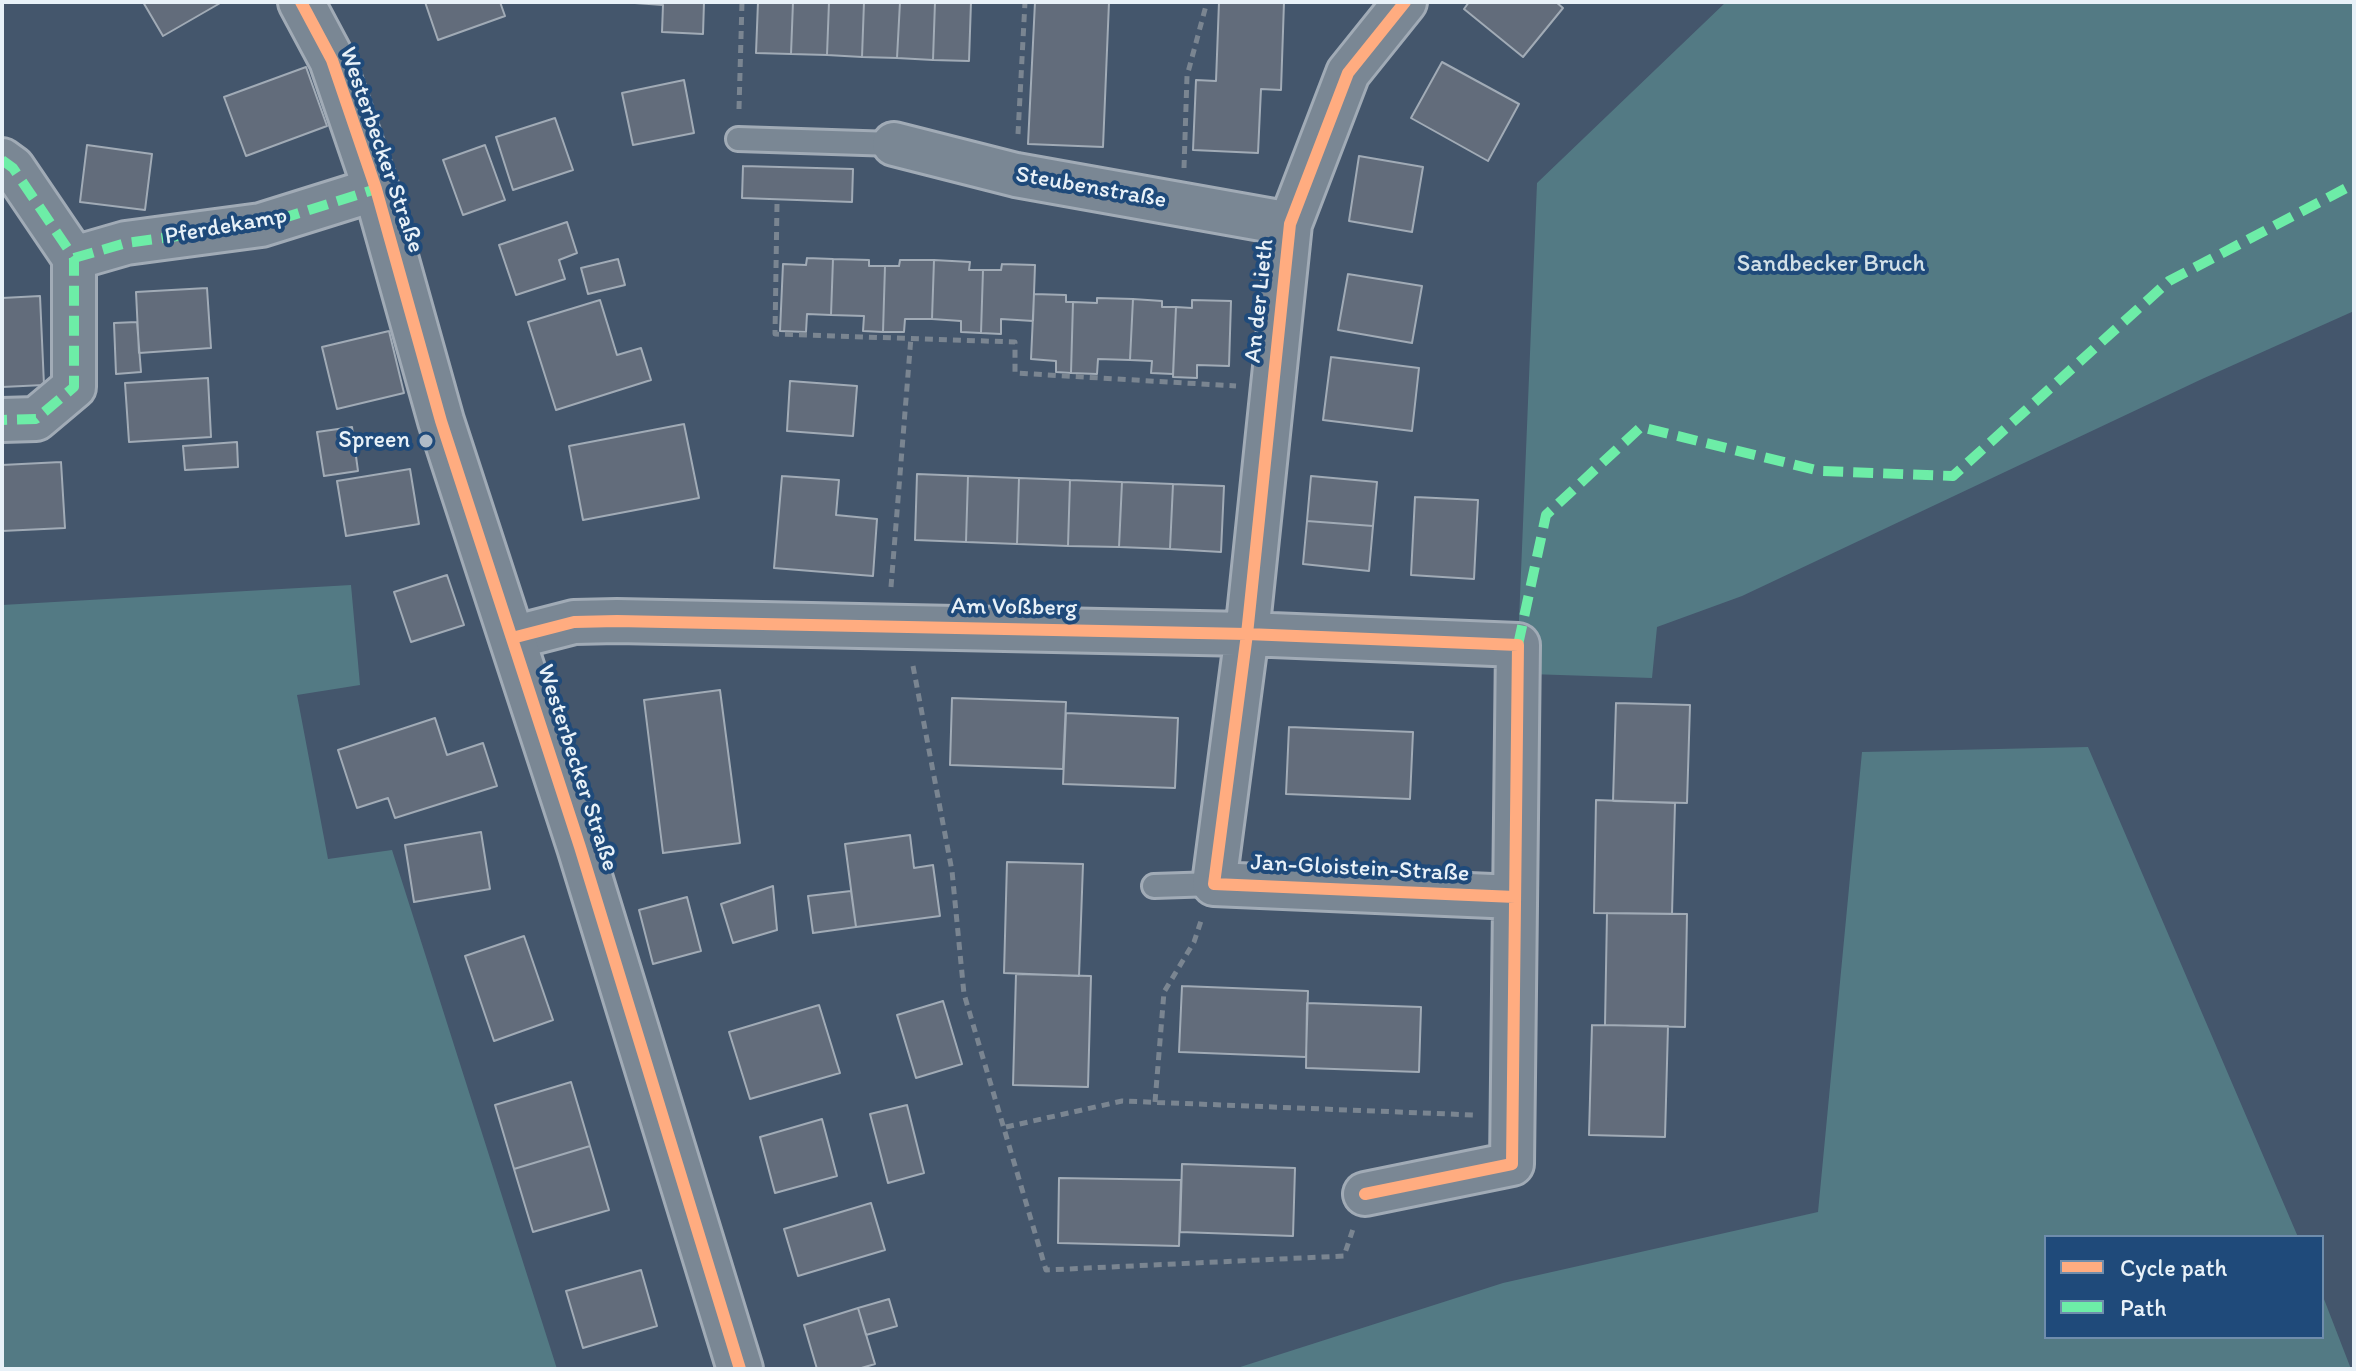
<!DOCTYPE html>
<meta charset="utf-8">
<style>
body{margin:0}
#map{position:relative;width:2356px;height:1371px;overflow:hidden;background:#44566c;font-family:Itim,sans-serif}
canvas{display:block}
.frame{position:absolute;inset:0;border:4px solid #e8f1f8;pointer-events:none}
.legend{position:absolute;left:2044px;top:1235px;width:280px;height:104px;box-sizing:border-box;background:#1f4a7a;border:2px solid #6f8dac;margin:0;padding:10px 14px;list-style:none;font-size:24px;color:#e8f1f8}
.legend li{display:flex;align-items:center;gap:16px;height:40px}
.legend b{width:40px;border:2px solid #6f8dac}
</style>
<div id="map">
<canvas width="2356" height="1371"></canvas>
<div class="frame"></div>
<ul class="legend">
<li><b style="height:10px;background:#ffac80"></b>Cycle path</li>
<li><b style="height:10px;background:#6deda7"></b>Path</li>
</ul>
</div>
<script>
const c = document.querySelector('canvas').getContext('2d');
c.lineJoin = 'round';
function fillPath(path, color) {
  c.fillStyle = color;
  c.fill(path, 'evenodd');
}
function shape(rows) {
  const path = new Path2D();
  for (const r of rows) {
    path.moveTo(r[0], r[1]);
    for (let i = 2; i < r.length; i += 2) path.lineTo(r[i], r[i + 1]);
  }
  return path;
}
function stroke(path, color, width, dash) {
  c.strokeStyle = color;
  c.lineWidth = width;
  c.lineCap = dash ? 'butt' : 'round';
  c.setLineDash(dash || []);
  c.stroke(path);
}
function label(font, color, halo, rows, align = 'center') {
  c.font = font + ' Itim,sans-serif';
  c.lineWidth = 8;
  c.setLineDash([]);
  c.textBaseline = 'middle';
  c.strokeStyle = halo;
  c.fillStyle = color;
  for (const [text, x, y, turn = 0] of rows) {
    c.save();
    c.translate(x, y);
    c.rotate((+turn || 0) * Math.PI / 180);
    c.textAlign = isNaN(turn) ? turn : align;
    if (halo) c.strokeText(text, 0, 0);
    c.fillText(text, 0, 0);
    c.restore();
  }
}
fillPath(shape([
 [1726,2,2354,2,2354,311,2202,379,1742,596,1657,627,1652,678,1529,674,1518,645,1537,183],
 [351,585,360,685,297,695,328,859,392,850,557,1369,2,1369,2,605],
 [2088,747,2298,1237,2046,1237,2046,1337,2322,1337,2322,1294,2351,1369,1234,1369,1503,1283,1818,1212,1862,752]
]), '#537a84');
const building = shape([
 [143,2,222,2,163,36,143,2],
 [425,2,500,2,505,16,438,40,425,2],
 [621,2,704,2,703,34,662,32,663,5,621,2],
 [758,2,793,2,791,54,756,53,758,2],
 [793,2,829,2,827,55,791,54,793,2],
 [829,2,864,2,862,57,827,55,829,2],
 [864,2,900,2,897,58,862,57,864,2],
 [900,2,935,2,933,60,897,58,900,2],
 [935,2,971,2,969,61,933,60,935,2],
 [1035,2,1109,2,1103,147,1028,144,1035,2],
 [1219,2,1284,2,1281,90,1261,89,1258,153,1193,150,1196,80,1216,81,1219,2],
 [1469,2,1556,2,1563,8,1523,57,1464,9,1469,2],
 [1442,62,1519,104,1488,161,1411,118,1442,62],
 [306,67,327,126,246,156,224,97,306,67],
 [684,80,694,133,633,145,622,93,684,80],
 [555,118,573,170,513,190,496,137,555,118],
 [87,145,152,154,145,210,80,202,87,145],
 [485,145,505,200,463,215,443,160,485,145],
 [1359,156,1423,167,1412,232,1349,221,1359,156],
 [743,166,853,169,852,202,742,198,743,166],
 [567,222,577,253,559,260,565,279,516,295,499,245,567,222],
 [807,258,833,259,831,315,807,314,806,332,780,331,783,264,806,265,807,258],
 [618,259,625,285,588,294,581,268,618,259],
 [833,259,869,260,869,266,885,266,883,332,863,331,864,316,831,315,833,259],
 [900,260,934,260,932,319,905,319,904,332,883,332,885,266,899,266,900,260],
 [934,260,970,262,969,270,983,270,981,333,961,332,961,321,932,319,934,260],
 [1002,264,1035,265,1033,321,1001,319,1001,334,981,333,983,270,1001,270,1002,264],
 [1348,274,1422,286,1412,343,1338,330,1348,274],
 [207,288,211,348,139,353,136,292,207,288],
 [1034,294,1066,295,1066,302,1073,302,1071,373,1056,372,1056,361,1031,359,1034,294],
 [40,296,44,385,2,387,2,298,40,296],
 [1097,298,1133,299,1130,360,1098,359,1097,374,1071,373,1073,302,1097,303,1097,298],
 [1133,299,1162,301,1162,307,1176,307,1173,374,1151,373,1152,361,1130,360,1133,299],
 [600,300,617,355,641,348,651,380,556,410,528,322,600,300],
 [1192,300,1231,301,1229,366,1197,365,1197,378,1173,377,1176,307,1192,308,1192,300],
 [137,322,141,372,116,374,114,323,137,322],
 [389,331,404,393,337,409,322,347,389,331],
 [1331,357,1419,368,1412,431,1323,420,1331,357],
 [208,378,211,437,129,442,125,383,208,378],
 [790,381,857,386,853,436,787,431,790,381],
 [684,424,699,498,583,520,569,446,684,424],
 [352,427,358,471,324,476,317,432,352,427],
 [237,442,238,467,185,470,183,446,237,442],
 [61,462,65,528,2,531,2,465,61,462],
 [410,469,419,524,346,536,337,481,410,469],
 [917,474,968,476,966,542,915,540,917,474],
 [782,476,839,480,836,515,877,519,873,576,774,568,782,476],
 [968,476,1019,478,1017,544,966,542,968,476],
 [1311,476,1377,482,1373,526,1307,521,1311,476],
 [1019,478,1070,480,1068,546,1017,544,1019,478],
 [1070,480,1122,482,1119,547,1068,546,1070,480],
 [1122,482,1173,484,1170,549,1119,547,1122,482],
 [1173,484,1224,486,1221,552,1170,549,1173,484],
 [1415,497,1478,500,1474,579,1411,575,1415,497],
 [1307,521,1373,526,1369,571,1303,564,1307,521],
 [447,575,464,625,411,642,394,592,447,575],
 [720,690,740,843,663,853,644,700,720,690],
 [952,698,1066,702,1063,769,950,765,952,698],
 [1616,703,1690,705,1687,803,1613,801,1616,703],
 [1066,713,1178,718,1175,788,1063,784,1066,713],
 [435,718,447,755,483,743,497,786,395,818,388,798,357,808,338,750,435,718],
 [1289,727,1413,732,1410,799,1286,794,1289,727],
 [1596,800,1675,803,1672,914,1594,913,1596,800],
 [481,832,490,889,414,902,405,845,481,832],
 [910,835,914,868,933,865,940,916,856,927,845,844,910,835],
 [1007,862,1083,864,1079,976,1004,973,1007,862],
 [773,886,777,930,733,943,721,904,773,886],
 [851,891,856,927,813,933,808,896,851,891],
 [687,897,701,951,653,964,639,910,687,897],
 [1607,913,1687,914,1685,1027,1605,1025,1607,913],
 [524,936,553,1020,494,1041,465,956,524,936],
 [1016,974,1091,976,1088,1087,1013,1085,1016,974],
 [1182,986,1308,991,1306,1057,1179,1052,1182,986],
 [943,1001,962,1064,916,1078,897,1015,943,1001],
 [1307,1003,1421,1007,1419,1072,1306,1068,1307,1003],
 [819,1005,840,1073,750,1099,729,1032,819,1005],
 [1592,1025,1668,1026,1665,1137,1589,1135,1592,1025],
 [571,1082,590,1146,514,1169,495,1105,571,1082],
 [907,1105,924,1173,888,1183,870,1114,907,1105],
 [822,1119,837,1176,775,1193,760,1137,822,1119],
 [590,1146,609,1210,533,1232,514,1169,590,1146],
 [1182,1164,1295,1168,1293,1236,1180,1232,1182,1164],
 [1059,1178,1181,1180,1179,1246,1058,1243,1059,1178],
 [871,1203,885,1250,798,1276,784,1229,871,1203],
 [641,1270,657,1326,583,1348,566,1291,641,1270],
 [889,1299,897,1326,866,1335,858,1308,889,1299],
 [858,1308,875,1364,858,1369,817,1369,804,1325,858,1308]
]);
fillPath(building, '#626c7b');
stroke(building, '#a1abb6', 2);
const lane = shape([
 [738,139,894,144],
 [1154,886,1214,884]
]);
const street = shape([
 [1405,2,1348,73,1290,224,1247,634,1214,884,1515,897],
 [894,144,1016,175,1290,224],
 [2,160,13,168,74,258,74,387,36,419,2,420],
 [74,258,126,243,261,225,376,189],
 [512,638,574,622,617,621,1247,634,1518,645,1512,1164,1365,1194]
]);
const secondary = shape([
 [301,2,332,60,376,189,441,421,580,847,740,1369]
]);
stroke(lane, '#a1abb6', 28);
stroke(street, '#a1abb6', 48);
stroke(secondary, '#a1abb6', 50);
stroke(shape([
 [739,109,742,2],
 [1018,134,1025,2],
 [1184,168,1187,76,1207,2],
 [777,204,775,334,1015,342,1015,373,1236,386],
 [891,587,911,337],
 [913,666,952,871,964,994,1046,1270,1344,1256,1353,1229],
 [1155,1102,1164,992,1194,942,1201,921],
 [1006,1127,1122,1101,1474,1115]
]), '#7a8591', 5, [8, 6]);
stroke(lane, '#7a8794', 22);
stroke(street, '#7a8794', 42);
stroke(secondary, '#7a8794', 44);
stroke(shape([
 [2,160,13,168,74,258,74,387,36,419,2,420],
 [74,258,126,243,261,225,376,189],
 [1518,645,1546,515,1641,427,1820,471,1953,476,2169,281,2354,184]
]), '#6deda7', 10, [20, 10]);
stroke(shape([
 [301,2,332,60,376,189,441,421,580,847,740,1369],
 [1405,2,1348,73,1290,224,1247,634,1214,884,1515,897],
 [512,638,574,622,617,621,1247,634,1518,645,1512,1164,1365,1194]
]), '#ffac80', 12);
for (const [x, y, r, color] of [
 [426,441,8,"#afbbc7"]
]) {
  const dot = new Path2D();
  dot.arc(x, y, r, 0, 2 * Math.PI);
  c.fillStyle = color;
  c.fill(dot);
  stroke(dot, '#1f4a7a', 3);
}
label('24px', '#e8f1f8', '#1f4a7a', [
 ["Westerbecker Straße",381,150,71],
 ["Steubenstraße",1091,188,10],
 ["Pferdekamp",226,227,-10],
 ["An der Lieth",1260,301,-84],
 ["Am Voßberg",1014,608,1],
 ["Westerbecker Straße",577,768,72],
 ["Jan-Gloistein-Straße",1360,869,3]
]);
label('24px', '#d2e0e7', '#1f4a7a', [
 ["Sandbecker Bruch",1831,265]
]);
label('24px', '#e8f1f8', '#1f4a7a', [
 ["Spreen",410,441]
], 'right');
</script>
